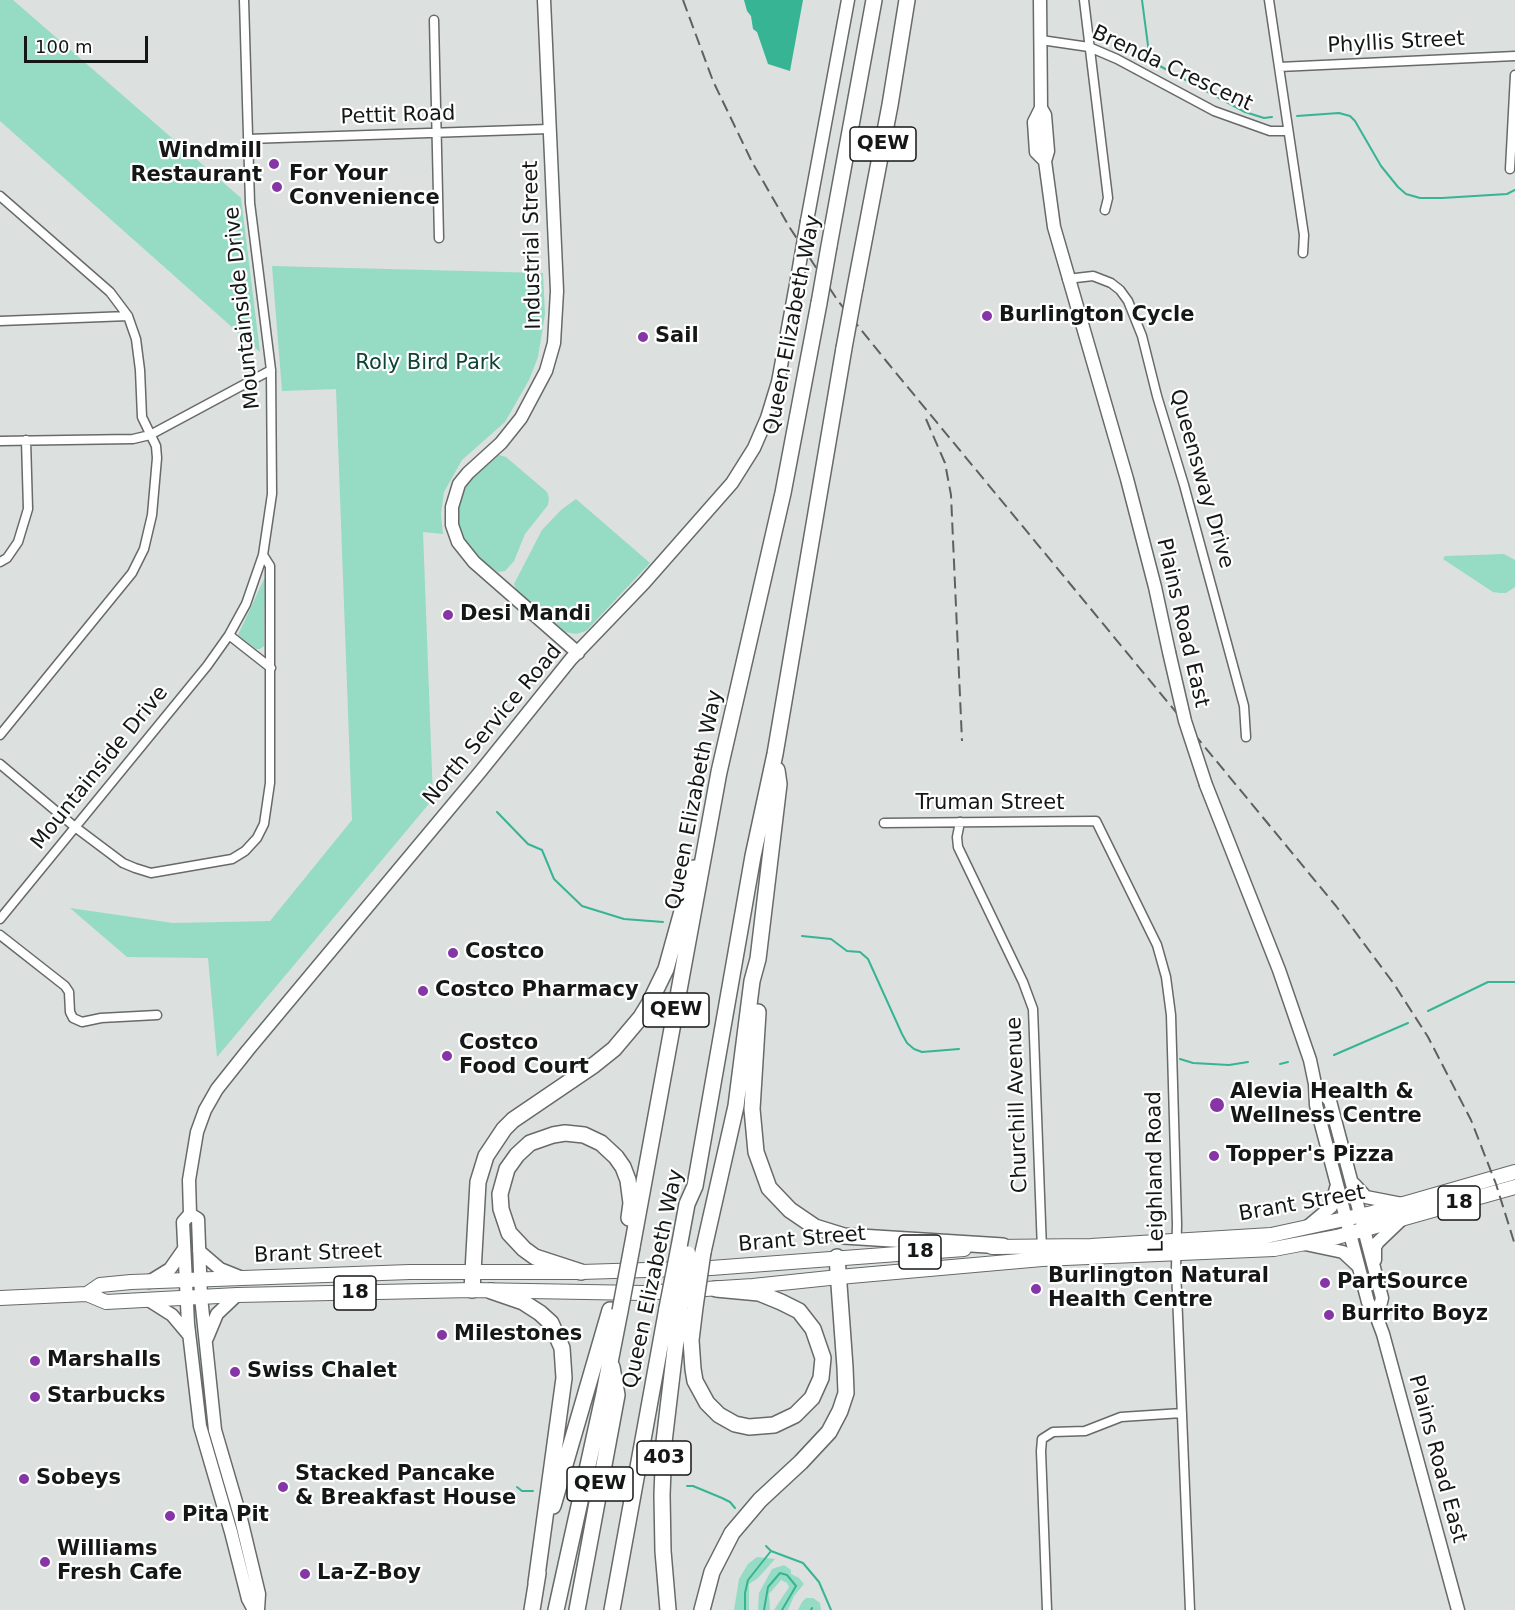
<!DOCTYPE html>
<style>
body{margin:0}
#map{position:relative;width:1515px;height:1610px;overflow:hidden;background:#dce0df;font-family:"DejaVu Sans",sans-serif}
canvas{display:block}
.scale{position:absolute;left:24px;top:36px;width:124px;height:27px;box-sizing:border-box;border:3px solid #151716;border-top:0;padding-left:8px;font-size:18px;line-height:21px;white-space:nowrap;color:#151716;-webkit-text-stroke:4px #fff;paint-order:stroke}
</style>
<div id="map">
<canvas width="1515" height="1610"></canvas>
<div class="scale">100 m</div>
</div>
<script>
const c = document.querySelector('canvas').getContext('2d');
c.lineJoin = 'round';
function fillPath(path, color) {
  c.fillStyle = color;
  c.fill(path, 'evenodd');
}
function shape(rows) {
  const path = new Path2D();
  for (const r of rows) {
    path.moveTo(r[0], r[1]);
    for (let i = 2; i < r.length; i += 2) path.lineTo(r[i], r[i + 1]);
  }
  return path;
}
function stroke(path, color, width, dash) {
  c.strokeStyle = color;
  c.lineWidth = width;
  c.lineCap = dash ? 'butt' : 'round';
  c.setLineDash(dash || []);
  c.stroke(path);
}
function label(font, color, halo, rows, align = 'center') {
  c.font = font + ' "DejaVu Sans",sans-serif';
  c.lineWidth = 4.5;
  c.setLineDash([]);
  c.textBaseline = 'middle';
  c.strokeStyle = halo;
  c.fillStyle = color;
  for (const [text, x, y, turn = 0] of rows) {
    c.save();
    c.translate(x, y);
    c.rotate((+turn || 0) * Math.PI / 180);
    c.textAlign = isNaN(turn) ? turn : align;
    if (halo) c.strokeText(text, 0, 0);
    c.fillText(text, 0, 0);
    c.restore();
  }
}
fillPath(shape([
 [0,0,13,0,241,198,260,352,0,121],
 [272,266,543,273,545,314,538,357,529,380,505,422,462,460,444,492,441,514,443,534,423,532,433,799,217,1057,208,958,127,957,70,908,173,923,270,921,352,820,336,389,282,391],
 [499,455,506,457,547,492,549,498,548,505,525,534,514,561,505,571,498,572,479,559,463,539,459,526,458,510,462,493,468,482],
 [576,499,650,563,586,631,576,634,566,632,517,591,514,584,542,530,561,510],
 [1504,554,1515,560,1515,587,1506,593,1500,593,1493,592,1443,559,1445,556],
 [265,577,264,646,260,649,256,649,238,635],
 [757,1557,775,1559,758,1578,749,1584,749,1610,734,1610,739,1579,748,1564],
 [784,1565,791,1570,791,1574,799,1578,804,1584,794,1596,788,1610,774,1610,789,1587,787,1583,781,1580,769,1594,770,1610,758,1610,759,1593,772,1569],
 [806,1598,813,1598,820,1603,821,1610,798,1610,802,1602]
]), '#96dbc4');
fillPath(shape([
 [744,0,803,0,790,71,768,64,757,32,753,29,751,16,747,11]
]), '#37b494');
stroke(shape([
 [1142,0,1149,53,1158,65,1245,112,1264,118,1272,117],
 [1297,116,1339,113,1350,116,1355,121,1381,166,1398,187,1406,194,1420,198,1442,198,1507,194,1515,190],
 [497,812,528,844,542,850,554,879,582,906,624,919,663,922],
 [802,936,831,939,847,951,860,952,868,959,902,1034,907,1043,914,1049,922,1052,959,1049],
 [1428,1011,1488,982,1515,982],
 [1334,1055,1408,1023],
 [1180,1059,1193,1063,1229,1065,1248,1062],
 [1280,1064,1288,1062],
 [687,1486,693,1486,722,1498,730,1502,735,1508],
 [517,1487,522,1491,533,1491],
 [771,1551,803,1563,819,1582,831,1610],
 [745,1610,745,1593,748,1580,771,1551,766,1546],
 [764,1610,768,1587,780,1573,787,1575,796,1586,782,1610],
 [811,1610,812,1608]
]), '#37b494', 2);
const street = shape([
 [1084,0,1108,198,1105,210],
 [1269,0,1304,235,1303,253],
 [434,20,439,238],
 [1041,40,1089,47,1117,59,1214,111,1270,131,1288,131],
 [1279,67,1515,56],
 [248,139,549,129],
 [1510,169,1515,75],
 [0,196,110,292,128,316,136,339,140,370,142,417,156,446,157,458,152,515,144,549,132,573,0,735],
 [1067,279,1093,276,1111,283,1120,290,1128,301,1142,336,1157,396,1184,485,1244,706,1246,737],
 [0,321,128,316],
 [0,441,133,439,150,435,271,370],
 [0,562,7,558,18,542,28,509,26,440],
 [229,635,271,668],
 [0,764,75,827,123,863,135,868,151,873,232,859,245,851,257,838,264,824,270,783,270,566,263,555],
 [960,822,957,837,958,847,1023,982,1033,1009,1042,1250],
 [884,823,1096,821,1157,945,1166,977,1171,1015,1177,1224,1176,1269,1190,1610],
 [0,919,207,666,229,635,246,604,263,555,272,494,271,370,250,203,244,0],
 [0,935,65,986,69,992,70,1012,73,1018,82,1022,101,1018,157,1015],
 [1047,1610,1041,1451,1042,1439,1053,1432,1085,1431,1121,1417,1182,1413]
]);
const secondary = shape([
 [544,0,557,291,554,343,546,371,521,418,501,443,468,473,459,484,452,507,452,525,458,542,474,562,578,653],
 [1040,0,1041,108,1034,122,1036,152,1045,161],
 [1041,108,1045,115,1048,151,1045,161,1054,227,1127,479,1155,587,1169,652],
 [807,221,848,0],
 [1206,785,1279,970,1310,1060,1315,1084,1316,1105,1368,1302,1377,1318,1383,1334,1458,1610],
 [1315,1084,1330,1101,1356,1199,1382,1298,1377,1318],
 [1354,1184,1366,1197,1402,1204],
 [190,1214,198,1219,201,1297,215,1430,241,1519,259,1594,258,1610],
 [1307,1227,1331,1207,1336,1188],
 [1305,1244,1343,1252,1357,1265],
 [199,1251,220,1269,240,1277],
 [1375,1260,1375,1247,1378,1242,1402,1219],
 [149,1282,170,1269,184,1249],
 [150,1301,172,1315,188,1334],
 [207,1338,217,1314,237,1295],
 [254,1610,248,1599,231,1532,200,1426,188,1324,183,1222,190,1214,189,1180,197,1132,205,1110,217,1089,248,1050,480,772,571,659,644,583,732,483,754,448,767,418,778,382,797,279]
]);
const primary = shape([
 [992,1247,1091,1246,1271,1235,1372,1213,1515,1172],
 [87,1294,100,1285,131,1282,410,1272,581,1272,711,1268,964,1249],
 [0,1298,87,1294,106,1302,237,1295,472,1290,642,1293,753,1286,839,1277,1042,1259,1274,1249,1337,1237,1515,1187]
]);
const highway = shape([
 [829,246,874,0],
 [855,288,890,105,907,0],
 [758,1012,752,1109,756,1152,769,1188,790,1210,815,1227,844,1236,1003,1246],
 [632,1247,719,772,783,493,819,303],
 [679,1247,687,1204,695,1186,753,856,775,754,844,348],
 [703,1252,736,1106,752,981,758,959,779,784,777,770],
 [581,1272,535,1257,524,1249,509,1233,501,1209,500,1194,507,1169,517,1155,530,1143,553,1135,565,1133,584,1135,601,1143,616,1157,623,1167,628,1180,631,1203,629,1218],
 [472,1290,478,1182,486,1156,504,1129,513,1120,594,1065,614,1049,641,1017,649,1004,666,969,694,868],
 [491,1291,523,1302,540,1313,551,1323,562,1348,564,1378,536,1583],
 [695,1307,691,1340,693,1369,695,1381,707,1403,719,1415,735,1424,749,1427,774,1425,795,1415,812,1398,821,1378,823,1358,813,1329,799,1311,781,1302,759,1293,716,1289],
 [553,1506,610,1310],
 [532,1610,538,1573],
 [556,1610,604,1393,620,1311],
 [577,1610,617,1395,612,1367],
 [612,1610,667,1308],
 [668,1610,663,1551,662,1495,664,1442,680,1307],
 [702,1610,712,1572,732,1533,760,1500,801,1462,829,1432,840,1411,846,1393,845,1367,837,1257]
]);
stroke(street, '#666a68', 11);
stroke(secondary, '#666a68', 15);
stroke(primary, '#666a68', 16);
stroke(highway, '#666a68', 18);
stroke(street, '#fff', 8);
stroke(secondary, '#fff', 12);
stroke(primary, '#fff', 14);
stroke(highway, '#fff', 15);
stroke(shape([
 [683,0,713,81,752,162,790,228,838,301,887,362,1336,906,1394,984,1428,1037,1471,1120,1496,1184,1515,1245],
 [926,419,945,463,951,495,962,741]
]), '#5e6160', 2, [12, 6]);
const secondaryBridge = shape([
 [797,279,807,221],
 [1169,652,1185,721,1206,785]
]);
const highwayBridge = shape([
 [819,303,829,246],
 [844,348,855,288],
 [680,1307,688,1254],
 [695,1307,703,1252],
 [667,1308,679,1247],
 [620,1311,632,1247]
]);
stroke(secondaryBridge, '#666a68', 15, []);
stroke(highwayBridge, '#666a68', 18, []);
stroke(secondaryBridge, '#fff', 12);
stroke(highwayBridge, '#fff', 15);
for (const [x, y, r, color] of [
 [274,164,6,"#8535a5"],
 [277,187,6,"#8535a5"],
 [987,316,6,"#8535a5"],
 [643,337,6,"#8535a5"],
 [448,615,6,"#8535a5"],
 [453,953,6,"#8535a5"],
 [423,991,6,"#8535a5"],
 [447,1056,6,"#8535a5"],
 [1217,1105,8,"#8535a5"],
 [1214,1156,6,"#8535a5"],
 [1325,1283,6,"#8535a5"],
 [1036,1289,6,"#8535a5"],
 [1329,1315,6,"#8535a5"],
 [442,1335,6,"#8535a5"],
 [35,1361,6,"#8535a5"],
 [235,1372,6,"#8535a5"],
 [35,1397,6,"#8535a5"],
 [24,1479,6,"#8535a5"],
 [283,1487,6,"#8535a5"],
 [170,1516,6,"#8535a5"],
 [45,1562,6,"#8535a5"],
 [305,1574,6,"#8535a5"]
]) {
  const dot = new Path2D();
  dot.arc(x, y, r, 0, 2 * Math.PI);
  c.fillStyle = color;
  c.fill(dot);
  stroke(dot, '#fff', 2);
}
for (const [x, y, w] of [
 [883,144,66],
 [676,1010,66],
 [1459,1203,42],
 [920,1252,42],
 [355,1293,42],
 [664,1458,54],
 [600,1484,66]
]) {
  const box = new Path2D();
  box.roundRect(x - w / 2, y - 17, w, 34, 4.5);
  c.fillStyle = '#fff';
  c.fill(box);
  stroke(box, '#151716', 1.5);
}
label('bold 20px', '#151716', null, [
 ["QEW",883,144],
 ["QEW",676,1010],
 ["18",1459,1203],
 ["18",920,1252],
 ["18",355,1293],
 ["403",664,1458],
 ["QEW",600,1484]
]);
label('21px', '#151716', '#fff', [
 ["Phyllis Street",1396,43,-3],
 ["Brenda Crescent",1172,69,25],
 ["Pettit Road",398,116,-2],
 ["Industrial Street",533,245,-91],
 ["Mountainside Drive",243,308,-96],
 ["Queen Elizabeth Way",793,325,-79],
 ["Queensway Drive",1201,479,74],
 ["Plains Road East",1182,623,77],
 ["North Service Road",493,725,-50],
 ["Mountainside Drive",100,768,-51],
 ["Queen Elizabeth Way",695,800,-79],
 ["Truman Street",990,804],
 ["Churchill Avenue",1018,1105,-92],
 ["Leighland Road",1156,1172,-91],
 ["Brant Street",1302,1204,-10],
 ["Brant Street",802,1240,-5],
 ["Brant Street",318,1254,-2],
 ["Queen Elizabeth Way",654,1279,-78],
 ["Plains Road East",1437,1459,75]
]);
label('bold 21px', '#151716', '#fff', [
 ["Windmill",262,152,"right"],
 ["Restaurant",262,176,"right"],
 ["For Your",289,175],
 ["Convenience",289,199],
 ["Burlington Cycle",999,316],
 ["Sail",655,337],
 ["Desi Mandi",460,615],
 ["Costco",465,953],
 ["Costco Pharmacy",435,991],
 ["Costco",459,1044],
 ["Food Court",459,1068],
 ["Alevia Health &",1230,1093],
 ["Wellness Centre",1230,1117],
 ["Topper's Pizza",1226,1156],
 ["Burlington Natural",1048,1277],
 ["Health Centre",1048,1301],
 ["PartSource",1337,1283],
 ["Burrito Boyz",1341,1315],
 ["Milestones",454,1335],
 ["Marshalls",47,1361],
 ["Swiss Chalet",247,1372],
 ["Starbucks",47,1397],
 ["Stacked Pancake",295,1475],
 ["& Breakfast House",295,1499],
 ["Sobeys",36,1479],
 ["Pita Pit",182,1516],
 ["Williams",57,1550],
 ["Fresh Cafe",57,1574],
 ["La-Z-Boy",317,1574]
], 'left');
label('21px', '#0e4336', '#fff', [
 ["Roly Bird Park",428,364]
]);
</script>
